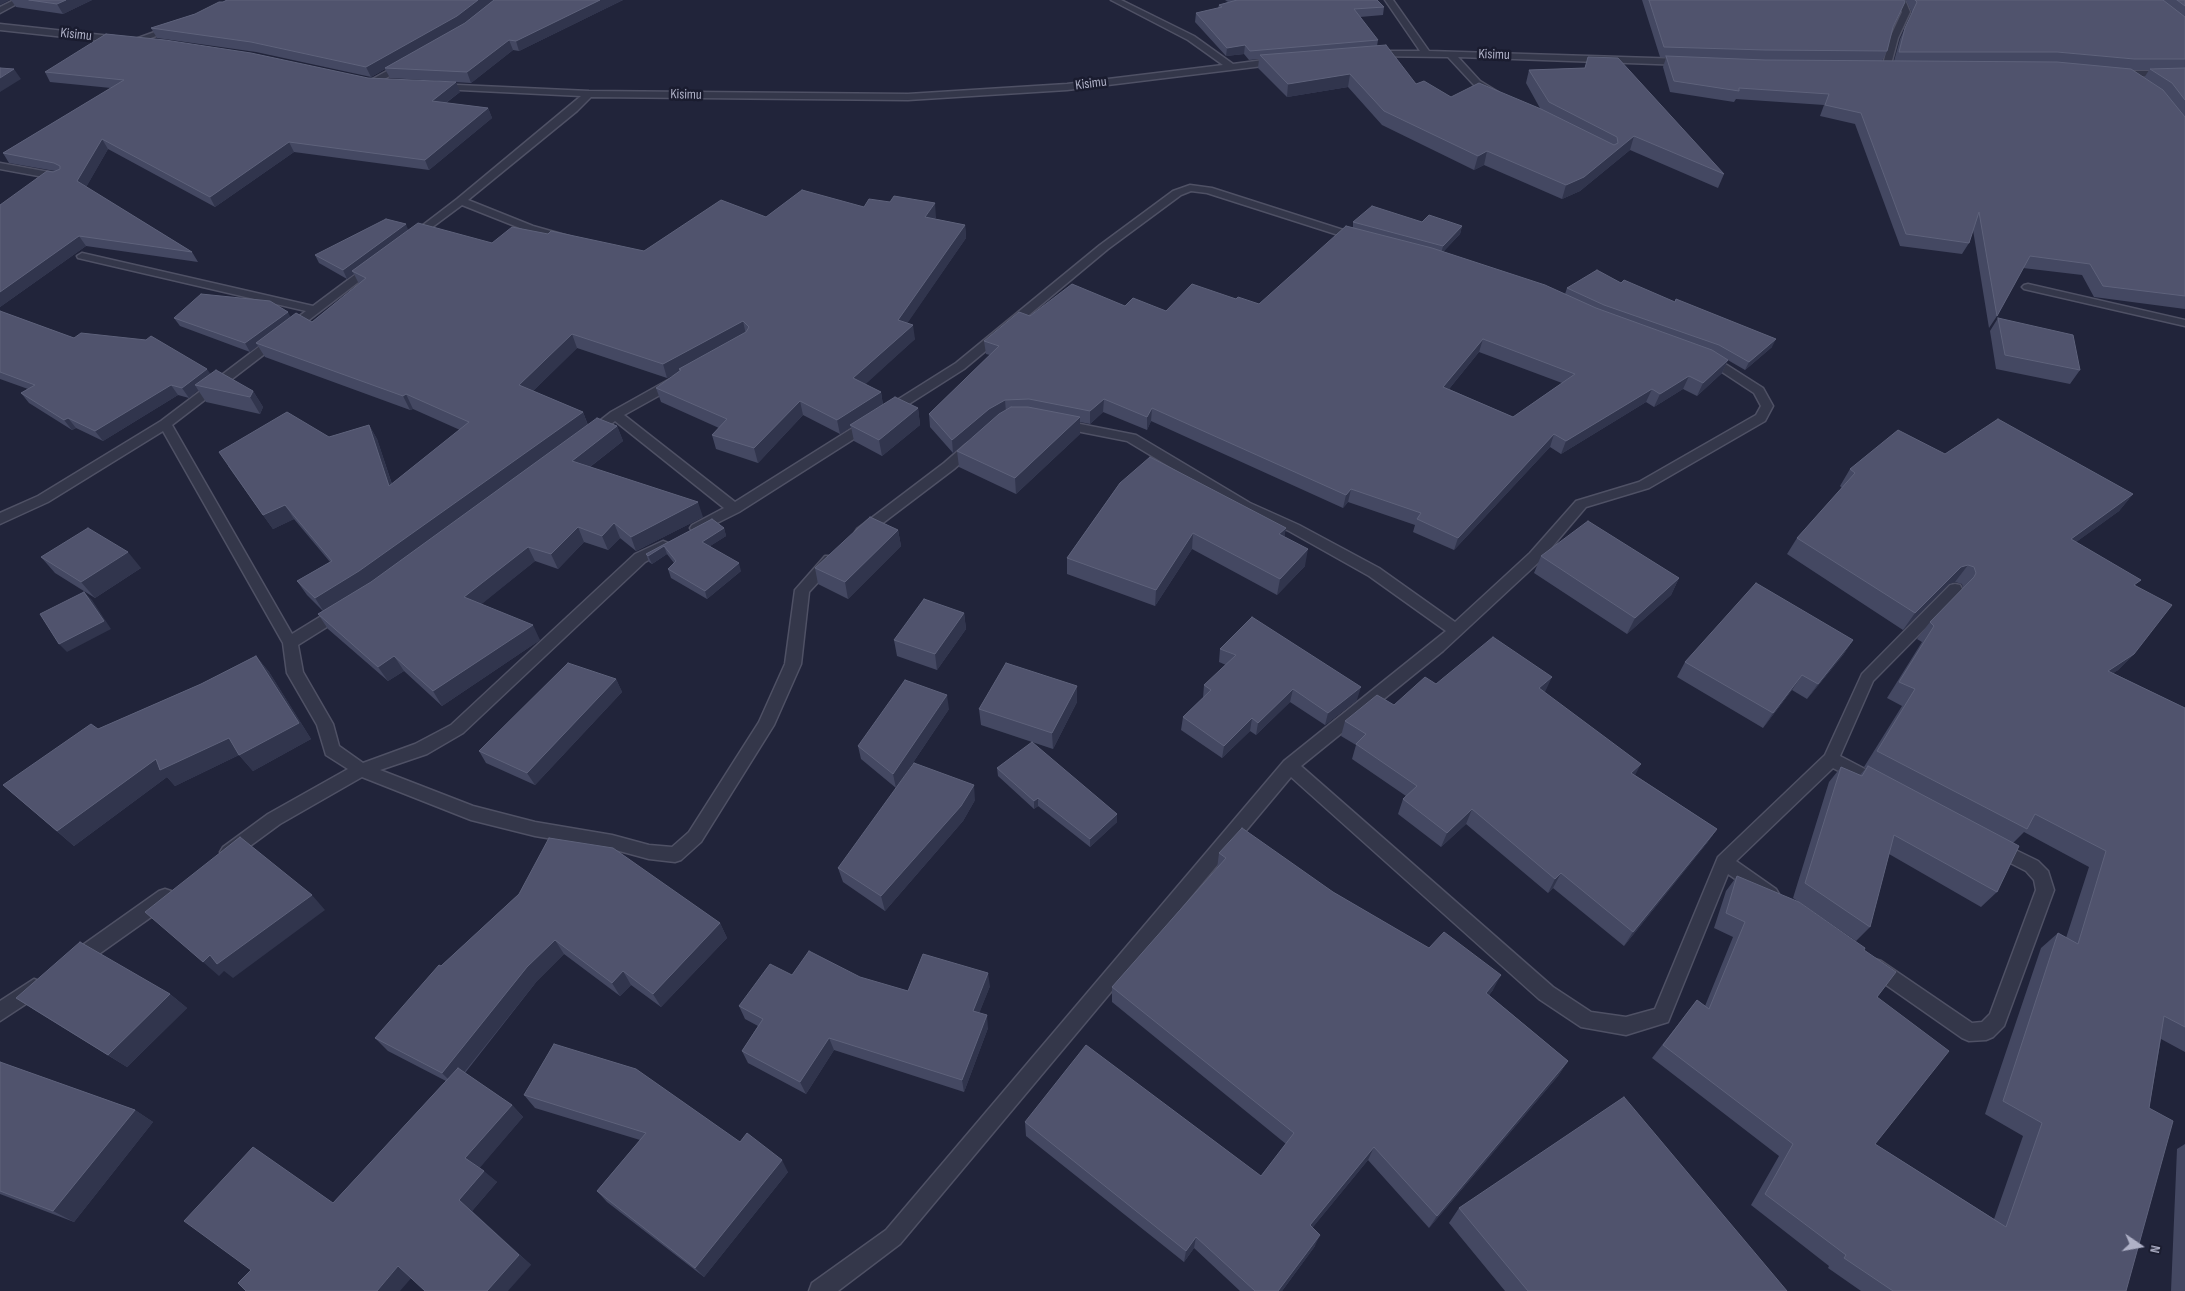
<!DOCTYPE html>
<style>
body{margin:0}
#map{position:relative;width:2185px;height:1291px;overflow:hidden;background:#21243a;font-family:"Sofia Sans Condensed",sans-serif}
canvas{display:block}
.north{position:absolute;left:2115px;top:1221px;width:50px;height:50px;-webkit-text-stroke:4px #1a1c2f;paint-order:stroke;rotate:102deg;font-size:14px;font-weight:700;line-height:20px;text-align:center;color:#afb1c7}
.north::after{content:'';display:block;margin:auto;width:18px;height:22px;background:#afb1c7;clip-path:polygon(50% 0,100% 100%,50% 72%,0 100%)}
</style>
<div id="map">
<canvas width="2185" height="1291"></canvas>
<div class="north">N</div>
</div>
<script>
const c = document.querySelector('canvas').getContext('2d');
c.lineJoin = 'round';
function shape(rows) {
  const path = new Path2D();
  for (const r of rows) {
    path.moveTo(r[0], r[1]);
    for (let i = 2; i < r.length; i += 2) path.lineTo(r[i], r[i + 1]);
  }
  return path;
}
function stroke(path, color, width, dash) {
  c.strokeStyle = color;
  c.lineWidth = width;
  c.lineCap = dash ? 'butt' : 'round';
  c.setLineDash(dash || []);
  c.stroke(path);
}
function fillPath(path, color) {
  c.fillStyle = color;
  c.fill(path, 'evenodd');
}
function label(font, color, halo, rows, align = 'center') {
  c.font = font + ' "Sofia Sans Condensed",sans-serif';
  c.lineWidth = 5;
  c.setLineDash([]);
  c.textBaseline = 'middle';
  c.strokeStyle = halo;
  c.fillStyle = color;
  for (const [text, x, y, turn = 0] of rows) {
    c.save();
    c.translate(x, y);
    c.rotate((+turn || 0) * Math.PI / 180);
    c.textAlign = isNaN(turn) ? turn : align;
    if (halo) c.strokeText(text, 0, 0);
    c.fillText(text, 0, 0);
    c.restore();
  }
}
const minor = shape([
 [14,0,24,0,0,13,0,7,14,0],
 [1111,0,1121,0,1194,36,1233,64,1279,58,1283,61,1279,64,1067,90,908,100,591,97,577,111,468,200,533,226,572,237,573,239,572,241,568,242,525,230,462,205,415,240,407,240,406,238,457,199,581,96,440,89,437,88,437,84,589,91,908,94,1067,84,1223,65,1188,40,1111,0],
 [1385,0,1393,0,1429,51,1684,59,1688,62,1684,65,1458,57,1480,81,1498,92,1498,96,1495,97,1474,85,1448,57,1369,56,1368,54,1372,51,1420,51,1385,0],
 [1897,0,1905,0,1910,12,1898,38,1890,68,1886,71,1882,68,1890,38,1902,12,1897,0],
 [0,24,120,37,124,40,120,43,0,30,0,24],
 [171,26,178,28,137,43,130,41,171,26],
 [405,61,409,64,408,66,375,84,369,84,367,82,405,61],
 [2119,71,2185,71,2185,77,2116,76,2114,74,2119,71],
 [0,163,60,174,65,177,60,180,0,169,0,163],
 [1190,185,1212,188,1362,236,1363,238,1358,241,1354,240,1207,193,1191,191,1181,195,1108,249,964,369,739,512,697,533,692,531,690,528,692,525,724,508,615,421,594,437,589,438,583,434,611,412,670,379,678,379,680,382,678,385,624,415,735,502,956,363,1100,245,1173,191,1190,185],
 [82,253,313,306,368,265,372,264,378,267,172,425,292,634,336,607,341,606,346,607,348,611,346,615,298,645,303,672,333,724,339,746,363,763,415,744,451,725,635,554,663,541,668,543,670,546,668,549,645,562,463,733,427,754,380,770,473,806,535,822,612,835,649,845,672,847,689,832,759,722,785,664,795,590,825,556,835,556,837,560,835,564,809,592,801,664,774,725,701,842,681,860,675,862,649,859,612,849,535,836,471,820,362,777,280,824,235,857,229,859,223,857,220,852,223,847,268,814,348,769,326,755,317,725,287,673,283,643,163,431,48,502,0,524,0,513,38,496,161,421,306,311,78,258,77,256,82,253],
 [2028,284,2185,320,2185,326,2024,289,2022,287,2024,285,2028,284],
 [1708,353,1763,388,1773,406,1765,421,1649,488,1586,507,1540,561,1443,651,1301,766,1553,987,1591,1012,1626,1017,1655,1009,1718,857,1825,755,1862,674,1950,585,1955,584,1960,585,1962,589,1960,593,1873,681,1840,756,1884,779,1886,784,1884,789,1878,791,1872,789,1833,768,1736,861,1776,889,1779,894,1776,899,1770,902,1764,899,1728,874,1668,1022,1626,1035,1581,1027,1539,999,1291,777,900,1244,838,1291,809,1291,812,1283,886,1230,1284,761,1446,631,1369,576,1289,531,1240,509,1127,441,1056,427,1054,424,1056,421,1060,420,1136,435,1250,503,1299,525,1379,568,1455,622,1530,553,1576,501,1639,482,1756,415,1761,406,1754,393,1704,360,1702,357,1704,354,1708,353],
 [972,442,977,443,978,446,977,449,954,469,867,535,857,535,855,532,857,529,944,463,967,443,972,442],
 [1997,841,2038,861,2048,871,2054,890,2004,1026,1993,1037,1986,1040,1969,1041,1962,1038,1869,973,1866,967,1869,961,1875,959,1881,961,1972,1023,1982,1022,1990,1014,2036,890,2034,880,2026,871,1991,853,1988,848,1991,843,1997,841],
 [165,889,171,891,174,897,171,903,82,966,76,968,70,966,67,960,70,954,159,891,165,889],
 [34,979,41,982,43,988,41,994,0,1021,0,1001,34,979]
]);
stroke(minor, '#4f5165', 3);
fillPath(minor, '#34374a');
fillPath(shape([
 [11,0,92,0,63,14,16,7],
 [227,0,623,0,519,51,513,50,471,83,390,78,385,69,371,77,256,52,157,38,151,28,195,14],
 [1225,0,1377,0,1384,7,1383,15,1360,17,1378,40,1377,46,1416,84,1451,97,1541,110,1526,83,1529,70,1585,68,1588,57,1724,174,1718,188,1630,150,1580,191,1562,199,1484,165,1474,170,1382,125,1348,87,1287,97,1258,68,1259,59,1249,60,1244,54,1226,56,1195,22,1196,13,1218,8,1219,5,1228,2],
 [1642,0,1904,0,1893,27,1887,51,1882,61,1894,61,1900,39,1912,13,1906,0,2185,0,2185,309,2094,297,2082,275,2023,268,1997,316,1989,328,1973,230,1969,243,1962,254,1900,246,1855,124,1820,116,1824,105,1736,99,1734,102,1670,92,1663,67,1666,58,1660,57],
 [2133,70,2149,70,2144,78],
 [45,72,368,78,460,92,446,103,488,108,492,118,429,170,294,152,215,207,108,149,86,187,192,252,198,262,86,246,0,307,0,205,55,171,9,163,3,153,111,88,50,82],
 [864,207,936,217,935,219,965,225,966,238,907,323,915,339,865,384,881,392,883,405,918,408,920,425,882,456,854,441,851,427,840,434,803,415,758,463,716,449,712,435,719,428,661,402,656,388,676,374,667,378,577,348,533,391,583,412,588,425,617,426,623,441,590,467,703,517,636,551,620,538,608,550,584,542,558,569,535,561,481,604,540,640,442,706,404,671,388,681,328,629,318,614,323,611,307,595,297,581,330,562,294,519,273,529,228,466,329,437,369,425,377,439,392,484,460,430,413,409,410,410,265,357,258,346,250,352,180,326,174,318,291,317,312,322,359,284,354,274,347,279,319,263,315,255,408,230,492,243,548,234,644,251,766,217],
 [1353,222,1422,222,1462,226,1460,234,1443,252,1565,294,1567,288,1621,283,1772,347,1745,370,1726,359,1728,360,1722,373,1697,396,1683,389,1654,407,1646,402,1561,454,1550,447,1454,550,1413,532,1415,525,1348,502,1343,508,1151,421,1147,430,1103,412,1090,424,1080,422,1080,434,1016,494,959,467,957,451,991,421,953,453,930,427,929,414,990,355,986,354,984,341,1030,316,1125,306,1166,311,1236,299,1259,304,1353,227],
 [1479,352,1562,383,1513,417,1449,389],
 [0,311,74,338,211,374,253,391,263,407,260,414,206,402,198,390,189,398,178,395,103,441,76,428,72,430,29,403,21,393,28,389,0,379],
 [1998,318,2080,370,2070,384,1996,369,1990,331],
 [1945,454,2133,494,2119,511,2076,542,2136,586,2134,654,2118,670,2113,673,2185,708,2185,1052,2161,1039,2149,1108,2126,1291,1861,1291,1828,1268,1829,1266,1751,1205,1779,1156,1652,1058,1697,1000,1705,1006,1733,937,1714,928,1726,891,1737,876,1864,950,1877,997,1875,1144,1994,1219,2023,1136,1985,1114,2041,948,2058,933,2066,938,2089,867,2024,832,2013,843,1997,892,1981,907,1889,854,1870,927,1856,941,1793,898,1829,782,1841,767,1860,775,1866,768,1864,767,1902,706,1887,698,1922,642,1917,639,1930,622,1963,589,1962,584,1955,582,1949,584,1903,630,1787,554,1797,538,1842,488,1840,486,1850,469],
 [1120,483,1286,528,1284,537,1305,566,1277,595,1192,549,1155,606,1067,574,1067,558],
 [712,519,724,528,726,536,710,546,741,571,707,599,671,578,668,569,674,563,667,554,652,564,649,562,646,554],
 [898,530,901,546,848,599,818,584,815,568],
 [1541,556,1679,578,1671,595,1627,634,1534,573],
 [41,557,141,568,95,598,55,573],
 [964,613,966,629,937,670,897,656,894,640],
 [1853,640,1843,655,1807,699,1792,690,1763,728,1677,677,1685,662],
 [1220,649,1357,700,1325,725,1290,702,1256,735,1250,731,1222,758,1181,730,1183,717,1203,698,1204,685,1226,665,1219,662],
 [256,656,269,672,311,739,253,771,239,755,175,786,167,777,74,846,3,785,98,729,201,684],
 [616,679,622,692,535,785,486,763,479,751],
 [1436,684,1545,693,1635,775,1717,829,1707,843,1624,946,1553,888,1548,893,1466,824,1441,847,1398,814,1403,799,1406,796,1352,759,1356,745,1341,736,1345,721,1394,705],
 [1077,702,1053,749,981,725,979,709],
 [949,709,896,788,861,759,858,746],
 [997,768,1117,814,1117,822,1090,847,1038,806,1034,809,998,776],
 [975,800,963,821,885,911,843,882,838,868],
 [1219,853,1333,892,1493,990,1489,995,1568,1061,1558,1076,1429,1228,1368,1160,1312,1228,1315,1246,1282,1291,1240,1291,1194,1248,1184,1262,1026,1136,1025,1122,1261,1176,1286,1144,1112,1002,1112,987,1217,869],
 [519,894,720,923,727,938,661,1007,631,985,620,996,564,954,537,981,465,1073,512,1105,523,1117,479,1168,497,1182,472,1211,531,1265,411,1278,333,1203,446,1081,388,1051,375,1038,441,966],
 [792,975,908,991,990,986,979,1013,988,1028,964,1092,834,1050,806,1094,748,1063,742,1051,758,1026,745,1019,739,1006],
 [170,994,187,1008,127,1067,36,1011,16,998],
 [0,1062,135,1110,153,1122,74,1222,0,1194],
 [524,1095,740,1142,788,1172,704,1277,607,1202,597,1191,640,1140,535,1108],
 [2185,1144,2185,1291,2171,1291,2177,1149],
 [1459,1208,1787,1291,1505,1291,1449,1223]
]), '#444862');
fillPath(shape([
 [0,0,10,0,0,5],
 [66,0,92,0,63,14,57,4],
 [478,0,494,0,461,26,385,68,385,69,371,77,366,67],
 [600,0,623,0,519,51,516,41],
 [509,40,513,50,471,83,467,72],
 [1245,45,1244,54,1226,56,1227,48],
 [14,69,21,79,0,92,0,78],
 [1350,74,1348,87,1287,97,1288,84],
 [456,82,460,92,436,110,432,101],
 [488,108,492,118,429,170,425,160],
 [1634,136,1630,150,1580,191,1562,199,1566,185],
 [102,139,108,149,84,191,77,181],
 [289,142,294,152,215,207,210,197],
 [1487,151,1484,165,1474,170,1478,156],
 [935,203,936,217,926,230,925,217],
 [406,224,409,232,352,271,354,274,347,279,343,270],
 [965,225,966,238,900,334,898,320],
 [1462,226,1460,234,1441,254,1443,246],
 [79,236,86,246,0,307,0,292],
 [288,312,292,320,256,343,258,346,250,352,245,343],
 [743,321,746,335,679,369,680,372,667,378,663,364],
 [913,325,915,339,856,393,853,378],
 [572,334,577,348,525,399,519,385],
 [1483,339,1479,352,1440,400,1443,387],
 [1776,339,1772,347,1745,370,1749,362],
 [1728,360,1722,373,1697,396,1703,383],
 [207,369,214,379,195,385,198,390,189,398,182,388],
 [1689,376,1683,389,1654,407,1660,394],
 [171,385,178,395,103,441,95,431],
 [1652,389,1646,402,1561,454,1566,441],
 [253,391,263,407,260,414,250,397],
 [881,392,883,406,850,425,851,427,840,434,837,420],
 [406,394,413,409,410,410,403,396],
 [1104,399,1103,412,1090,424,1090,411],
 [1005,400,1006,413,990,422,953,453,952,440,989,409],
 [800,401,803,415,758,463,754,448],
 [918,408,920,425,882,456,879,440],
 [1152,408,1151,421,1147,430,1147,417],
 [583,412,588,426,368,585,324,612,315,598],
 [1080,417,1080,434,1016,494,1015,478],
 [68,418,76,428,72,430,64,420],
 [369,425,377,439,397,500,389,486],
 [617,426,623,441,578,476,572,461],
 [1554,434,1550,447,1454,550,1458,538],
 [1351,489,1348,502,1343,508,1346,495],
 [2133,494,2119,511,2057,556,2071,539],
 [698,502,703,517,636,551,631,537],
 [285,505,294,519,273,529,263,515],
 [614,523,620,538,608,550,602,536],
 [578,527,584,542,558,569,551,554],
 [724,528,726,536,704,550,702,542],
 [1286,528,1283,545,1279,534],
 [898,530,901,546,848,599,845,582],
 [1193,533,1192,549,1155,606,1156,590],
 [664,546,667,554,652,564,648,556],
 [528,547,535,561,472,612,464,597],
 [1308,549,1305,566,1277,595,1280,579],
 [128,552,141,568,95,598,81,582],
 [739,563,741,571,707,599,705,591],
 [1968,565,1955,582,1949,584,1903,630,1915,613,1961,567],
 [1679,578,1671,595,1627,634,1635,618],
 [84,592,92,600,111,629,67,652,59,644],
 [964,613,966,629,937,670,935,654],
 [533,625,540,640,442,706,433,691],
 [1853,640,1843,655,1807,699,1818,684],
 [2134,654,2118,670,2092,687,2108,671],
 [256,656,269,672,311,739,253,771,239,755,175,786,167,777,74,846,57,831,156,759,229,738],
 [394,656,404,671,388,681,378,667],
 [1802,675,1792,690,1763,728,1773,713],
 [1552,677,1545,692,1533,704,1539,688],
 [616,679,622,692,535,785,527,773],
 [1077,686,1077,702,1053,749,1052,733],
 [1361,687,1357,700,1325,725,1328,713],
 [1293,689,1290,702,1256,735,1258,723],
 [947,695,949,709,896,788,893,774],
 [1252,718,1250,731,1222,758,1224,746],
 [1641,764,1633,779,1631,773],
 [974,785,975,800,963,821,885,911,881,896],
 [1038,798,1038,806,1034,809,1034,801],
 [1472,809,1466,824,1441,847,1447,833],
 [1117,814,1117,822,1090,847,1090,839],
 [1717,829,1707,843,1624,946,1633,932],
 [1561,873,1553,888,1548,893,1555,879],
 [312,895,325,910,233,978,224,971,219,976,203,962,210,955],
 [720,923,727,938,661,1007,653,994],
 [555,940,564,954,537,981,454,1085,442,1073,527,967],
 [623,971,631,985,620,996,612,983],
 [988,973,990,986,975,1024,973,1011],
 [1501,975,1493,990,1478,1008,1486,993],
 [170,994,187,1008,127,1067,108,1055],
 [987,1015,988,1028,964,1092,962,1080],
 [829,1038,834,1050,806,1094,800,1082],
 [1568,1061,1558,1076,1429,1228,1437,1216],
 [512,1105,523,1117,478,1170,465,1158],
 [135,1110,153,1122,74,1222,53,1211],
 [1374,1147,1368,1160,1305,1237,1310,1225],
 [782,1160,788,1172,704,1277,695,1268],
 [484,1171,497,1182,472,1211,531,1265,508,1291,487,1291,459,1200],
 [1320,1235,1315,1246,1282,1291,1278,1291],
 [1196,1237,1194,1248,1184,1262,1186,1251],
 [398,1266,413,1276,400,1291,377,1291]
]), '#31354d');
const building = shape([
 [29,0,66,0,57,4,29,0],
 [227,0,478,0,457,16,366,67,251,42,151,28,195,14,219,2,223,2,227,0],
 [494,0,600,0,516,41,509,40,467,72,385,68,465,23,494,0],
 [1237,0,1377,0,1384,7,1354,9,1378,40,1250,51,1245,45,1227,48,1196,13,1222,7,1219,5,1237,0],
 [1649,0,1904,0,1905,2,1893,27,1887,51,1765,50,1664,47,1649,0],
 [1915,0,2163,0,2185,17,2185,59,2134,59,2057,52,1899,52,1905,28,1917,2,1915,0],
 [2177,0,2185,0,2185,6,2177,0],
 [106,34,165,40,251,53,368,78,456,82,432,101,488,108,425,160,289,142,210,197,102,139,77,181,192,252,79,236,0,292,0,205,47,171,53,172,60,169,60,166,54,163,3,153,124,80,45,72,106,34],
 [1386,45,1416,84,1424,81,1451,97,1479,83,1541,109,1614,145,1618,143,1617,137,1549,102,1529,70,1585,68,1588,57,1618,58,1724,174,1634,136,1584,177,1566,185,1487,151,1478,156,1384,111,1350,74,1288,84,1260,55,1386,45],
 [1666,56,1765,60,2057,62,2131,69,2163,90,2185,117,2185,296,2103,286,2090,264,2030,256,1997,316,1979,212,1969,243,1906,234,1861,113,1825,105,1829,94,1739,88,1739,91,1674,81,1666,56],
 [0,68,14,69,0,78,0,68],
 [2185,68,2185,100,2172,83,2150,69,2185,68],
 [802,190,864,207,869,199,890,202,894,196,935,203,925,217,965,225,898,320,913,325,853,378,881,392,837,420,800,401,754,448,712,435,727,419,656,388,681,370,679,369,746,332,749,327,743,321,663,364,572,334,519,385,583,412,359,571,315,598,297,581,332,561,285,505,263,515,219,452,287,412,329,437,369,425,389,486,469,422,406,394,403,396,256,343,296,313,312,322,366,278,352,271,418,223,492,243,512,227,548,234,551,231,644,251,721,200,766,217,802,190],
 [1372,206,1422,222,1429,215,1462,226,1443,246,1353,222,1372,206],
 [386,219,406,224,343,270,315,255,386,219],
 [1346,226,1432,248,1545,285,1596,308,1712,350,1728,360,1703,383,1689,376,1660,394,1652,389,1566,441,1554,434,1458,538,1417,519,1421,513,1351,489,1346,495,1152,408,1147,417,1104,399,1090,411,1029,399,1005,400,989,409,952,440,929,414,999,346,984,341,1019,312,1030,316,1072,284,1125,306,1133,298,1166,311,1192,284,1236,299,1238,297,1259,304,1346,226],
 [1483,339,1575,374,1513,417,1443,387,1483,339],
 [1597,270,1621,283,1624,280,1675,302,1676,299,1776,339,1749,362,1719,345,1604,305,1567,288,1597,270],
 [201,294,270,301,288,312,245,343,174,318,201,294],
 [0,311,74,338,81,333,146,340,151,336,207,369,182,388,171,385,95,431,68,418,64,420,21,393,35,385,0,372,0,311],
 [1998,318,2073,335,2080,370,2005,355,1998,318],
 [216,370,253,391,250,397,195,385,216,370],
 [895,397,918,408,879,440,850,425,895,397],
 [1011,407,1028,407,1080,417,1015,478,957,451,999,414,1011,407],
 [597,418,617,426,572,461,698,502,631,537,614,523,602,536,578,527,551,554,528,547,464,597,533,625,433,691,394,656,378,667,318,614,371,582,597,418],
 [1998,419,2133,494,2071,539,2141,580,2134,585,2172,605,2134,654,2108,671,2185,708,2185,1027,2164,1016,2149,1108,2173,1121,2126,1291,1893,1291,1844,1258,1846,1255,1765,1194,1793,1144,1663,1045,1697,1000,1709,1009,1745,922,1726,913,1737,876,1799,902,1865,948,1864,950,1896,972,1877,997,1949,1051,1875,1144,2006,1227,2042,1123,2003,1101,2058,933,2078,944,2106,851,2035,814,2027,829,1877,751,1915,689,1899,682,1934,626,1930,622,1974,577,1976,573,1974,567,1968,565,1961,567,1915,613,1797,538,1855,473,1850,469,1898,430,1945,454,1998,419],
 [1150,457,1286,528,1279,534,1308,549,1280,579,1193,533,1156,590,1067,558,1120,483,1150,457],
 [870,517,898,530,845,582,815,568,870,517],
 [712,519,724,528,702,542,739,563,705,591,668,569,676,561,664,546,648,556,646,554,712,519],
 [1588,521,1679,578,1635,618,1541,556,1588,521],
 [88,528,128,552,81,582,41,557,88,528],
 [1756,583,1853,640,1818,684,1802,675,1773,713,1685,662,1756,583],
 [84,592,104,621,59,644,40,614,84,592],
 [924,599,964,613,935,654,894,640,924,599],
 [1252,617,1361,687,1328,713,1293,689,1258,723,1252,718,1224,746,1183,717,1211,690,1204,685,1236,655,1220,649,1252,617],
 [1493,637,1552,677,1539,688,1641,764,1631,773,1717,829,1633,932,1561,873,1555,879,1472,809,1447,833,1403,799,1417,786,1356,744,1366,734,1345,721,1377,695,1394,705,1425,677,1436,684,1493,637],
 [256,656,299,723,239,755,229,738,160,770,156,759,57,831,3,785,91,724,98,729,201,684,256,656],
 [568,663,616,679,527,773,479,751,568,663],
 [1006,663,1077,686,1052,733,979,709,1006,663],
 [905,680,947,695,893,774,858,746,905,680],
 [1032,742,1117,814,1090,839,1038,798,1034,801,997,768,1032,742],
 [914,763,974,785,961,806,881,896,838,868,914,763],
 [1868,766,2019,846,1997,892,1894,835,1870,927,1805,883,1841,767,1862,776,1868,766],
 [1242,828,1333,892,1429,948,1444,932,1501,975,1486,993,1568,1061,1437,1216,1374,1147,1310,1225,1320,1235,1278,1291,1255,1291,1196,1237,1186,1251,1025,1122,1086,1045,1261,1176,1294,1133,1112,987,1226,858,1219,853,1242,828],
 [240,837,312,895,217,964,210,955,203,962,145,912,240,837],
 [549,838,613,848,720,923,653,994,623,971,612,983,555,940,527,967,442,1073,375,1038,439,965,441,966,519,894,549,838],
 [80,942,170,994,108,1055,16,998,80,942],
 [809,951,860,977,908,991,923,954,988,973,973,1011,987,1015,962,1080,829,1038,800,1082,742,1051,763,1019,739,1006,770,964,792,975,809,951],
 [554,1044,636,1069,740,1142,747,1133,782,1160,695,1268,597,1191,646,1133,524,1095,554,1044],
 [0,1062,135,1110,53,1211,0,1191,0,1062],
 [458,1068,512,1105,465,1158,484,1171,459,1200,519,1255,487,1291,425,1291,398,1266,377,1291,246,1291,238,1283,251,1270,184,1221,253,1147,333,1203,458,1068],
 [1624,1097,1787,1291,1528,1291,1459,1208,1624,1097]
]);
fillPath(building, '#50536d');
stroke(building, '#5e627b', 1);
label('14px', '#afb1c7', '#1a1c2f', [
 ["Kisimu",76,35,6],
 ["Kisimu",1494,55,2],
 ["Kisimu",1091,84,-7],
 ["Kisimu",686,95,1]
]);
</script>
